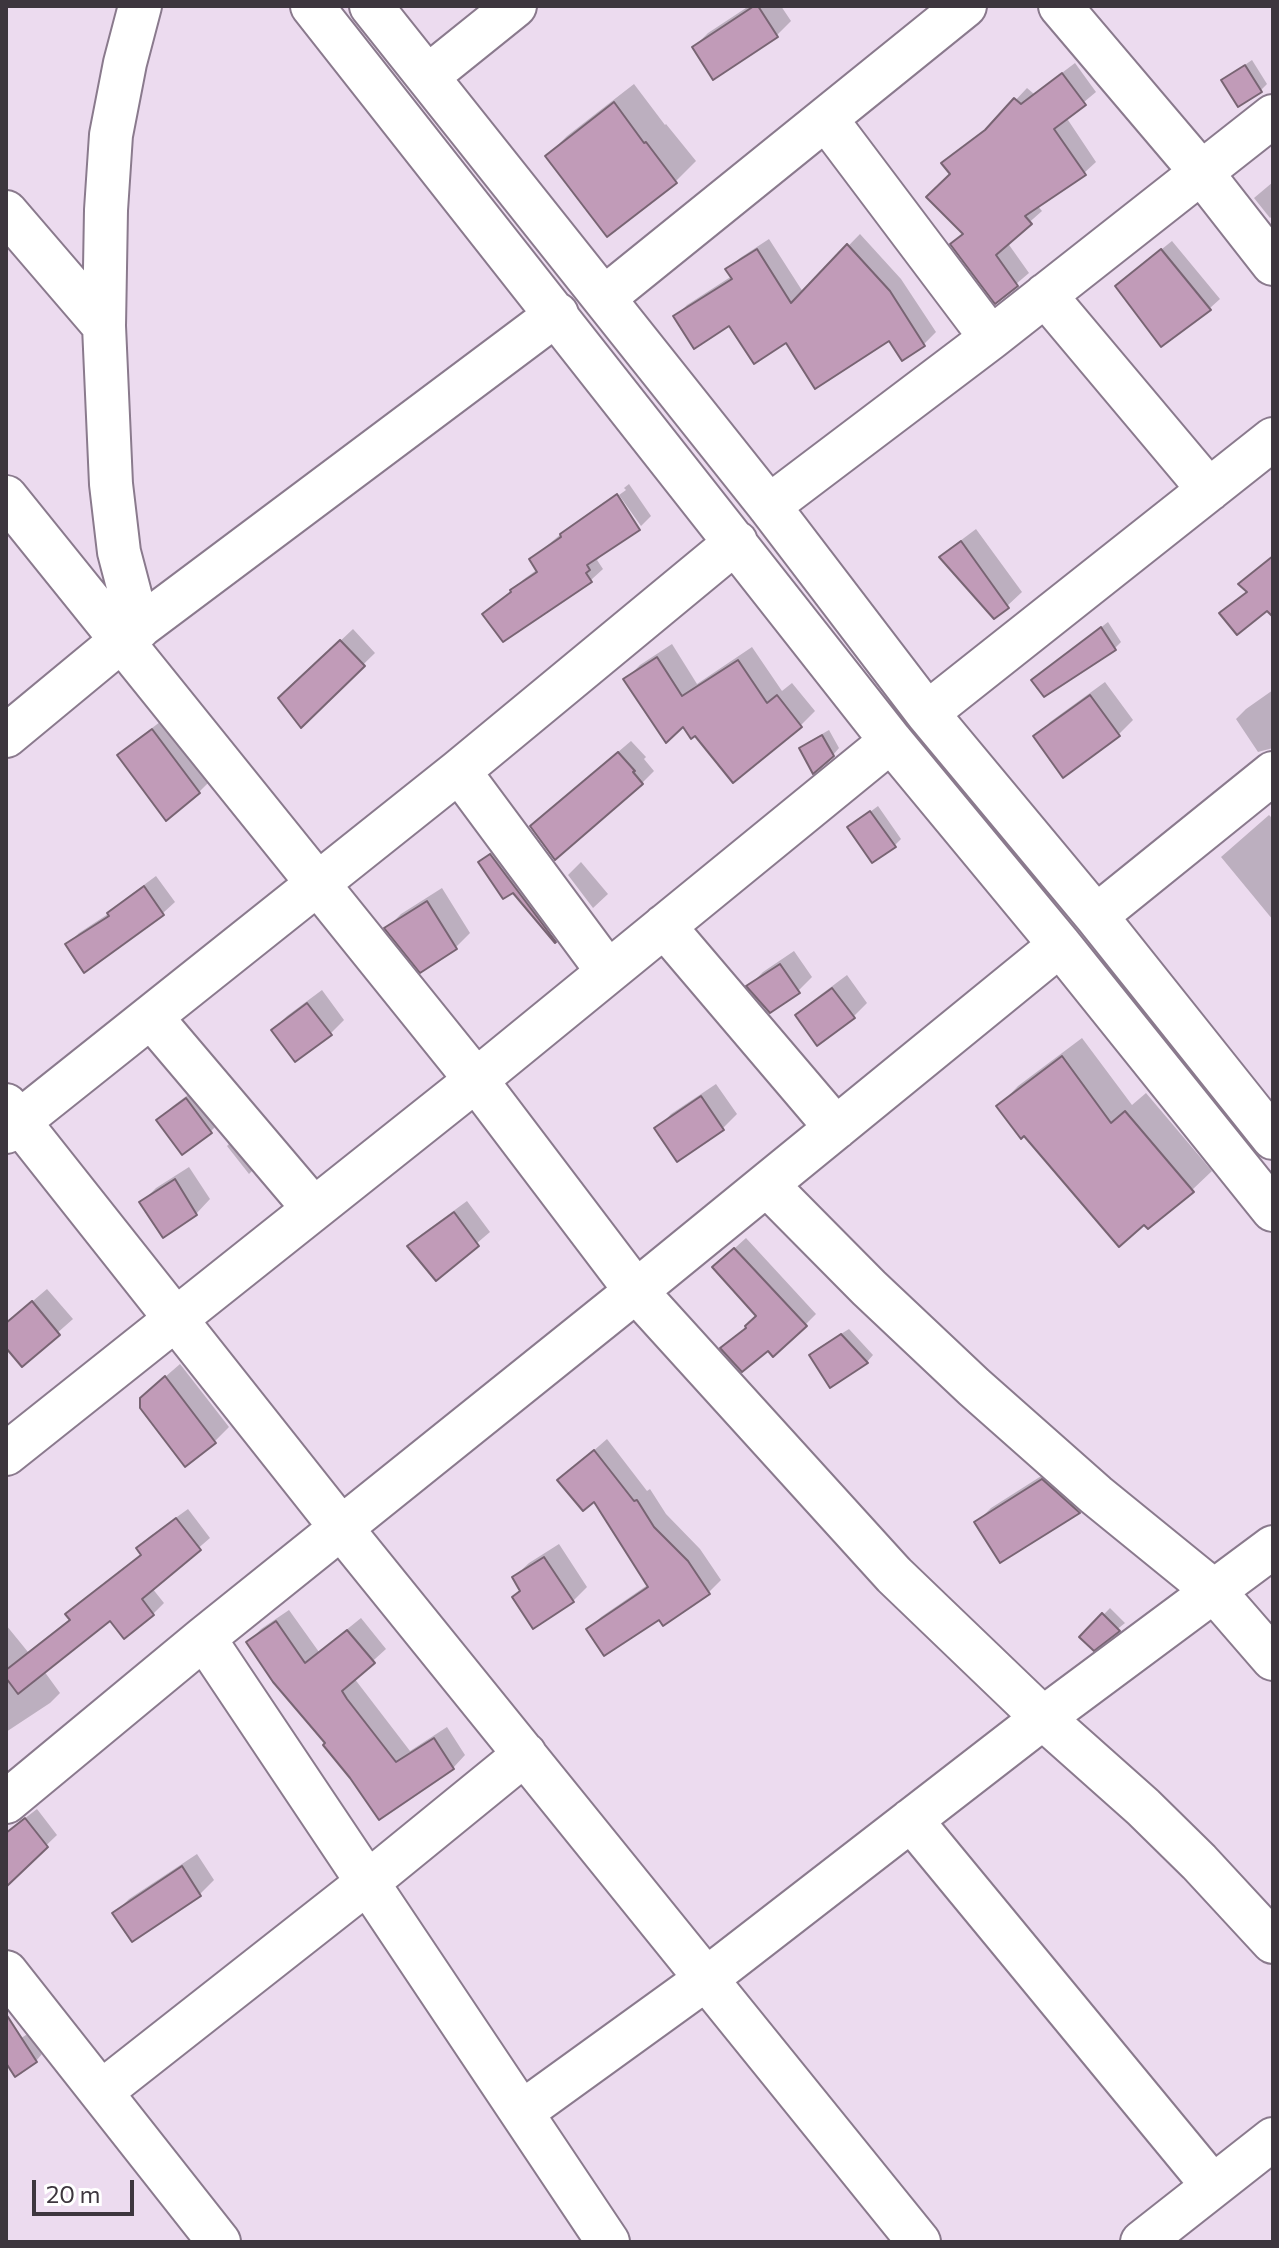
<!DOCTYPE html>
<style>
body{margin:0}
#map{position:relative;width:1279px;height:2248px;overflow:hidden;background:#ecdbef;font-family:Commissioner,sans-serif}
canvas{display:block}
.frame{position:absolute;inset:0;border:8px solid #3d363e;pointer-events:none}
.scale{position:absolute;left:32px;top:2180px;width:102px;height:36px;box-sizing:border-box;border:4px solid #3d363e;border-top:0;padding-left:10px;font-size:24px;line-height:28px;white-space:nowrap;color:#3d363e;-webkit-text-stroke:6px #fff;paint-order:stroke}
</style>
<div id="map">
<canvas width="1279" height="2248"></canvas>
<div class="frame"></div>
<div class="scale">20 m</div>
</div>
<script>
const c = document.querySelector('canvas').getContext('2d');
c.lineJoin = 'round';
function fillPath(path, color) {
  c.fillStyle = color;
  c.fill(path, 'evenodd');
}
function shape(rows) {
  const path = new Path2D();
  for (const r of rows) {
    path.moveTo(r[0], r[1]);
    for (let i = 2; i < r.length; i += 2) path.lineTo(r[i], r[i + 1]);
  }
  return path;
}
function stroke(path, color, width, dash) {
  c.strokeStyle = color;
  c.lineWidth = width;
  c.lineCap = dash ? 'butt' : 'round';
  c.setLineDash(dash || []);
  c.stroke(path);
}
fillPath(shape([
 [749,6,781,6,791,21,777,35,694,47,708,33],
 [1252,60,1267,84,1261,90,1223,80],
 [1075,63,1096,92,1066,117,1096,162,1084,173,1037,205,1042,211,1007,242,1029,273,996,301,965,233,952,174,944,163,956,152,996,121,1027,88,1034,94],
 [634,84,665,125,666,124,696,161,676,181,607,234,547,156,567,136],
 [1273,182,1273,216,1270,218,1254,198],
 [860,234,901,279,936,332,924,344,903,358,889,338,787,341,730,324,675,317,687,305,732,276,728,269,740,258,769,239,803,292],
 [1172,241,1220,299,1210,308,1161,344,1127,277],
 [629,484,651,516,641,526,619,495,626,490,624,488],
 [573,524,573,528,599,555,600,557,597,560,603,569,591,580,504,639,485,614,524,579,538,569,531,559],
 [976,529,1022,592,1007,606,942,558,956,544],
 [1108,622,1121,642,1114,649,1041,674],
 [353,629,375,653,301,725,280,698],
 [672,644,697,684,752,647,782,691,792,683,815,711,801,725,733,780,696,733,626,679,640,665],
 [1105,682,1133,720,1119,734,1064,775,1036,737,1050,722],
 [1273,690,1273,748,1258,752,1236,719,1246,709],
 [164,719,211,780,199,792,120,755,132,743],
 [829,730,839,748,833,755,802,749,808,742],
 [631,741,646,757,644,759,654,771,642,783,545,814],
 [878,806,901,839,895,845,850,827],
 [1269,815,1273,819,1273,920,1221,857],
 [495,848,569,926,556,939,513,890,481,862],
 [581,862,608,894,593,908,568,875],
 [156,876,175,902,163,913,85,970,68,944,79,933,108,914,121,902],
 [442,888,470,933,456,947,421,970,387,928,401,914],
 [794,951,812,977,798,991,749,986,763,972],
 [847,975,867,1003,853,1017,797,1016,811,1002],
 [322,990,344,1020,330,1034,273,1030,287,1016],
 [1082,1038,1132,1105,1146,1093,1212,1171,1192,1190,999,1106,1018,1086],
 [716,1084,737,1114,723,1128,677,1159,657,1129,671,1114],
 [201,1085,225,1117,211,1131,159,1120,173,1106],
 [242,1131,265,1158,249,1174,227,1146],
 [189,1167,210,1199,196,1214,163,1235,142,1202,156,1188],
 [467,1201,490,1232,436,1278,409,1246,422,1234],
 [746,1238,816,1314,805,1325,768,1348,723,1348,758,1316,725,1257],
 [47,1289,73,1319,22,1364,6,1345,6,1324],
 [849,1329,873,1355,867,1362,831,1385,811,1355,818,1348],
 [180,1364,229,1427,215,1441,186,1464,157,1384],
 [607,1439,647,1491,650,1489,666,1514,700,1549,721,1580,709,1592,660,1617,589,1629,601,1617,649,1584,594,1499,560,1480],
 [1057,1466,1092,1497,1078,1511,1001,1560,977,1522,991,1508],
 [188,1509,210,1538,152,1588,164,1603,153,1614,110,1618,44,1671,60,1693,50,1703,6,1732,6,1625,28,1652,71,1618,68,1614,78,1603,143,1554,139,1548,149,1537],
 [559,1544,587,1587,573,1601,514,1577,529,1563],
 [1110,1608,1125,1623,1094,1648,1082,1637],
 [289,1610,319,1652,361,1618,386,1649,354,1678,410,1751,447,1727,465,1755,453,1768,379,1818,328,1743,249,1642,261,1629],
 [37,1809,57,1835,6,1884,6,1833],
 [197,1854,214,1880,200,1894,133,1940,115,1913,129,1899],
 [29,2033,42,2054,36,2061,6,2060,6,2048]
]), '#0003');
const building = shape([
 [754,6,758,6,778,37,713,80,692,47,754,6],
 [1245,65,1262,92,1238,107,1221,80,1245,65],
 [1062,73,1086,105,1054,129,1086,175,1025,216,1032,224,996,255,1018,286,995,304,950,244,963,234,926,197,950,174,941,163,985,130,1014,98,1021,104,1062,73],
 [614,102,644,143,646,142,677,183,607,237,545,156,614,102],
 [847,244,890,291,925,346,902,361,889,341,815,389,786,343,754,364,729,326,694,349,673,316,732,279,725,269,757,249,791,303,847,244],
 [1161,249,1211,310,1161,347,1115,286,1161,249],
 [617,494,640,530,587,565,590,570,586,573,592,582,503,642,482,614,511,592,510,590,537,572,529,559,561,537,560,534,617,494],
 [961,541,1009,608,994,619,939,557,961,541],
 [1273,556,1273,617,1267,611,1237,635,1219,613,1247,592,1238,584,1273,556],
 [1101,627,1116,650,1044,697,1031,680,1101,627],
 [340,640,365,666,301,728,278,698,340,640],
 [657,657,682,696,738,660,767,703,777,695,802,727,733,783,695,736,691,739,683,727,666,743,623,679,657,657],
 [1090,695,1120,736,1063,778,1033,736,1090,695],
 [152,729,200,793,166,821,117,755,152,729],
 [822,735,834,756,813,774,799,748,822,735],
 [618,752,635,771,633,772,643,784,555,860,530,826,618,752],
 [870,811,896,847,872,863,847,827,870,811],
 [490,854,556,942,555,943,513,893,503,899,478,862,490,854],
 [144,886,164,915,84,973,65,944,109,916,107,913,144,886],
 [427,901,457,949,420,973,384,928,427,901],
 [780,964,800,993,770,1013,746,986,780,964],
 [832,988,855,1018,817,1046,795,1015,832,988],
 [307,1003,332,1035,295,1062,271,1030,307,1003],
 [1062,1056,1111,1123,1125,1111,1194,1192,1148,1229,1144,1225,1119,1247,1024,1136,1021,1139,996,1106,1062,1056],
 [701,1096,724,1130,677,1162,654,1128,701,1096],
 [186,1098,212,1133,182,1155,156,1120,186,1098],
 [175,1179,197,1215,163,1238,139,1202,175,1179],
 [454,1212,479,1246,436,1281,407,1246,454,1212],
 [734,1248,807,1326,773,1357,768,1351,742,1372,720,1348,746,1328,745,1326,756,1316,712,1267,734,1248],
 [32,1301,60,1335,22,1367,6,1348,6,1323,32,1301],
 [841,1334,868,1363,830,1388,809,1355,841,1334],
 [165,1376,216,1443,185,1467,140,1408,140,1398,165,1376],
 [594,1450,634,1501,637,1500,654,1527,688,1561,710,1594,663,1626,659,1620,604,1656,586,1629,648,1587,594,1502,583,1511,557,1480,594,1450],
 [1042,1479,1080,1513,1000,1563,974,1522,1042,1479],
 [176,1518,201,1550,142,1599,154,1615,124,1639,110,1621,18,1694,6,1678,6,1670,70,1620,65,1614,141,1555,136,1548,176,1518],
 [544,1557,574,1602,533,1629,512,1597,520,1591,512,1577,544,1557],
 [1102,1613,1120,1631,1094,1651,1079,1637,1102,1613],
 [276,1621,305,1663,347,1630,375,1663,342,1691,347,1699,396,1762,434,1738,454,1769,379,1820,350,1778,323,1745,325,1743,273,1682,246,1642,276,1621],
 [25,1818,48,1847,6,1887,6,1833,25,1818],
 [182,1866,201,1896,132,1942,112,1913,182,1866],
 [6,2014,37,2062,15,2077,6,2063,6,2014]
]);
fillPath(building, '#c19bb8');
stroke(building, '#786473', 2);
const minor = shape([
 [312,6,891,741,1060,945,1273,1210],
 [371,6,769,506,927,713,1096,916,1273,1138],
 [1060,6,1201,172,1273,264],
 [428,76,515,6],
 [6,212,104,326],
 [1045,295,1209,490],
 [605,297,965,6],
 [991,338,1273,116],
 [6,497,476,1080,636,1291,894,1575,1043,1718,1143,1807,1199,1862,1273,1942],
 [769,506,991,338,826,119],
 [139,628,119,552,111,484,104,326,106,210,111,135,125,63,140,6],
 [927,713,1273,439],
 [6,736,122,640,557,314],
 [459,771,608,972],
 [1096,916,1273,773],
 [664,926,836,1128],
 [151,1017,314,1209],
 [6,1105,342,1529,919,2242],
 [6,1132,459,771,736,542],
 [767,1185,869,1288,974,1387,1096,1495,1214,1591,1273,1659],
 [6,1454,476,1080,891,741],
 [204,1638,608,2242],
 [6,1802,204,1638,636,1291,1060,945],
 [911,1820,1213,2186],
 [6,1972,219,2242],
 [101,2092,368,1882,525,1754],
 [522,2112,706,1979,1043,1718,1273,1547],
 [1142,2242,1273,2139]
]);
stroke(minor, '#8a7a8d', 46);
stroke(minor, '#fff', 42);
</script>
